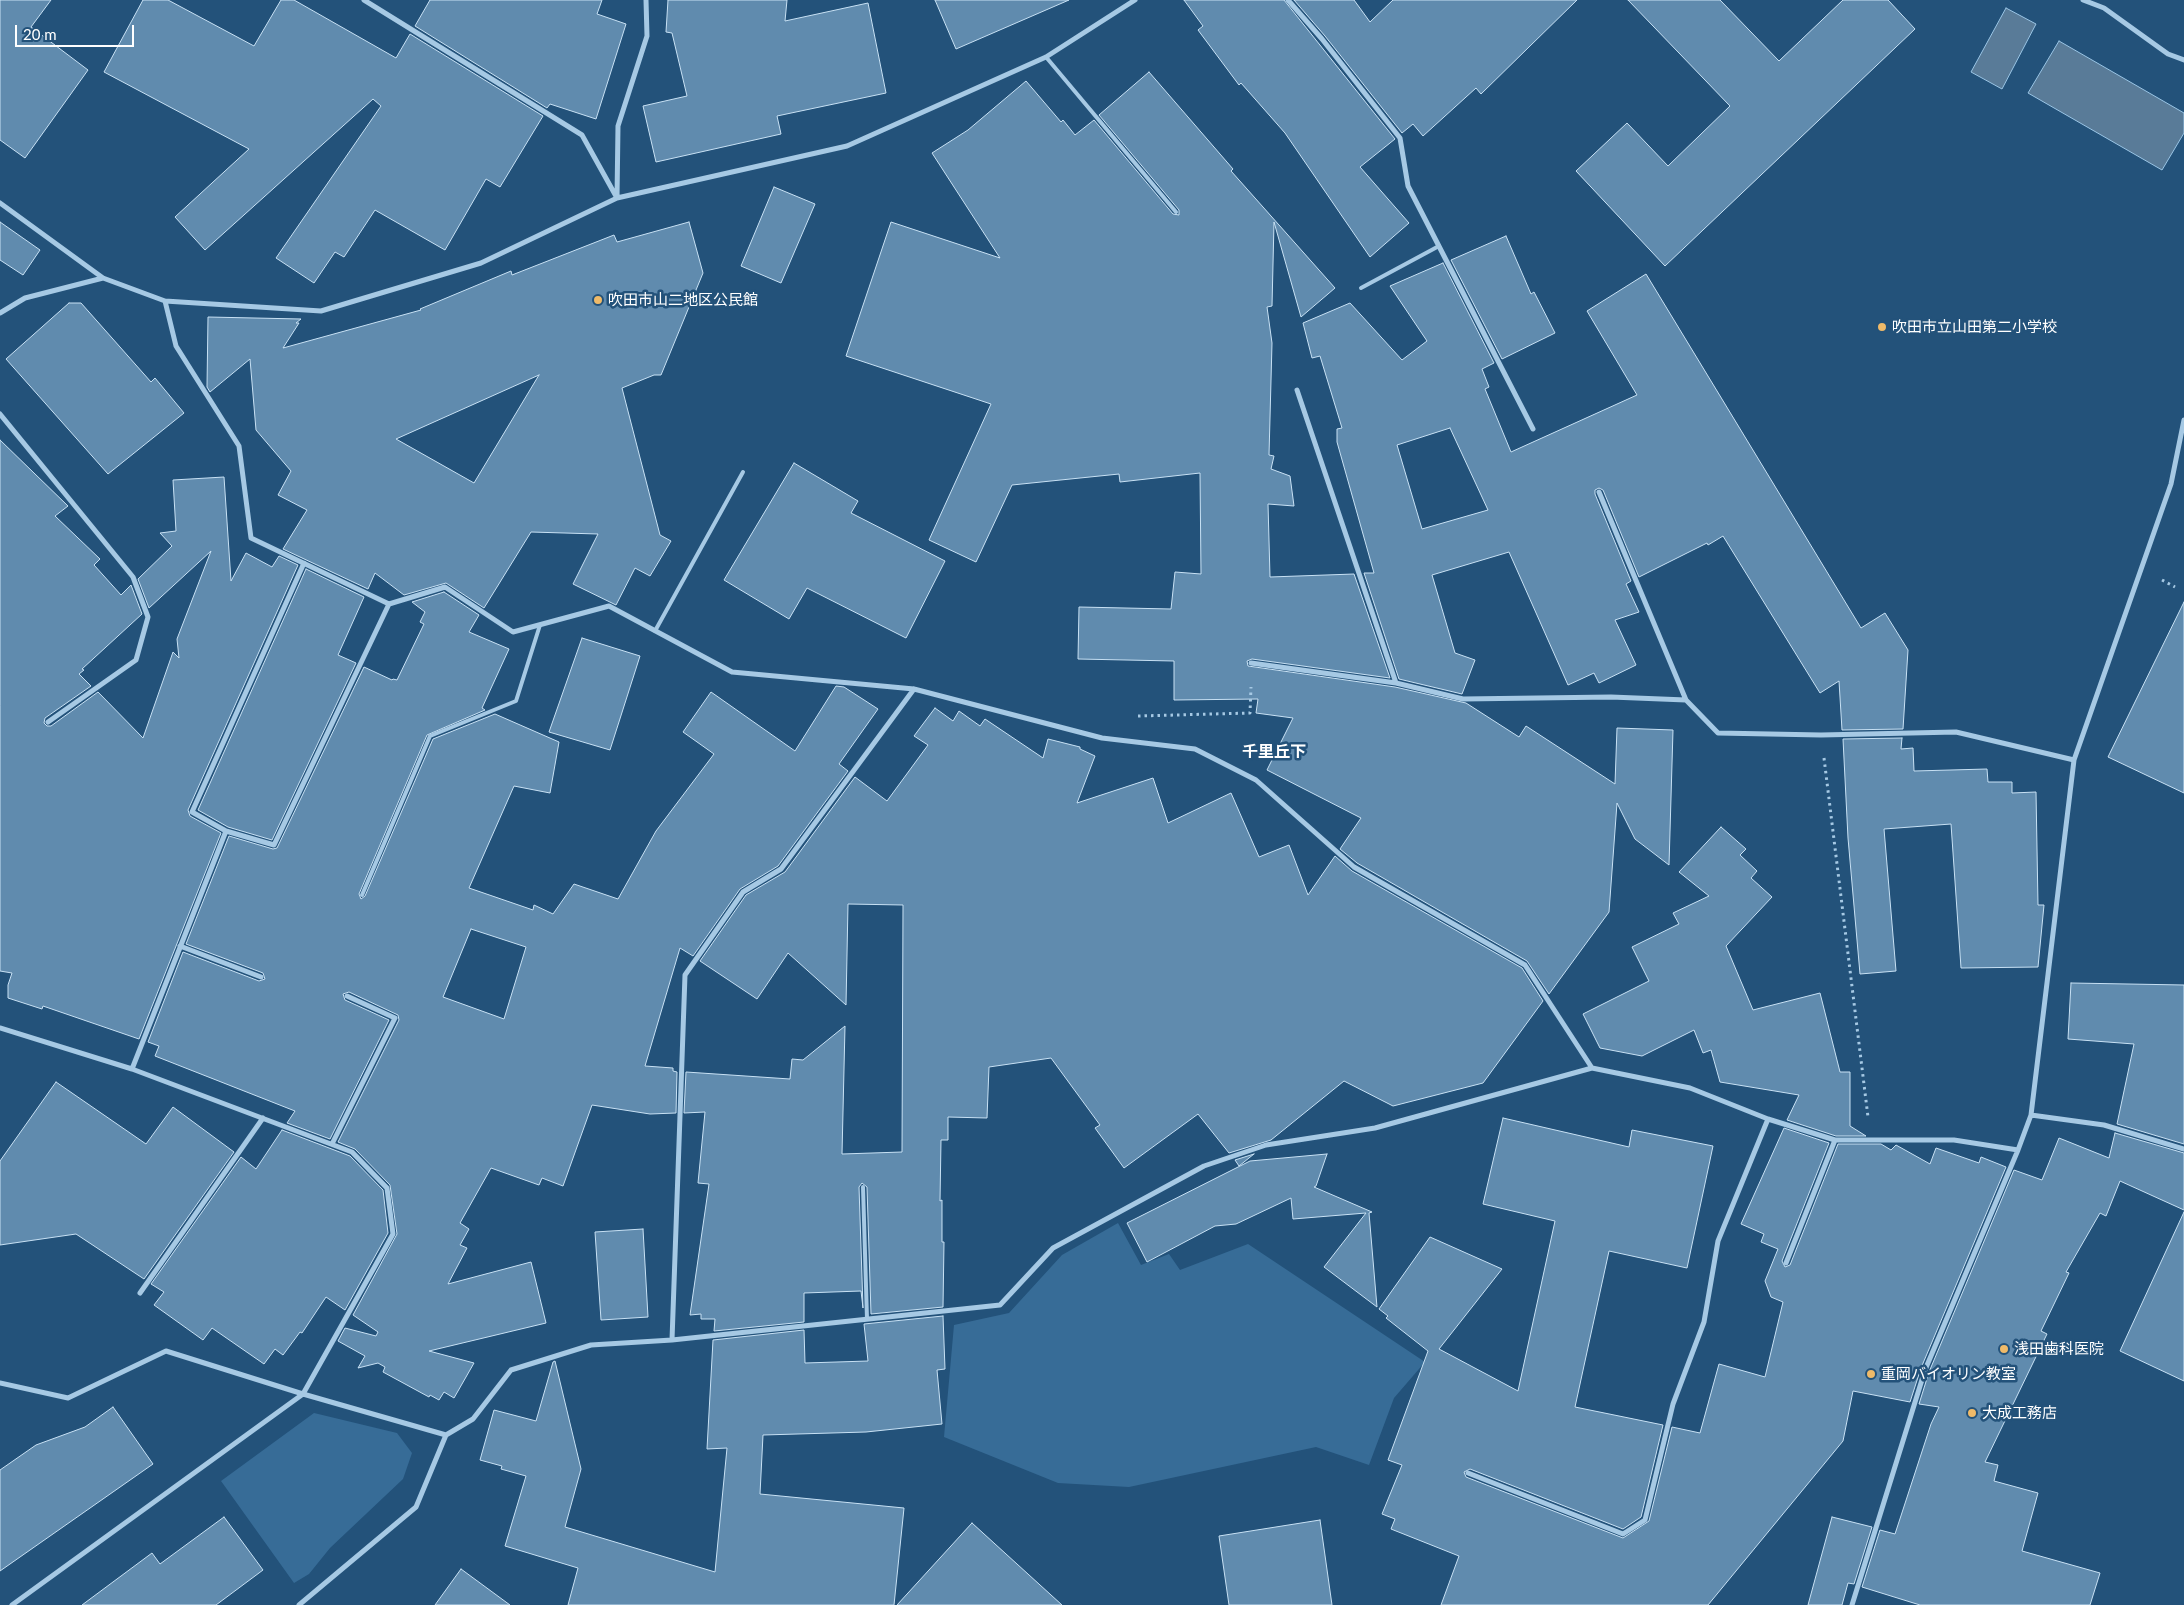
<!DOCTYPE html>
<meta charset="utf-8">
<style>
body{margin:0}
#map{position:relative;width:2184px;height:1605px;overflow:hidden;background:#23527a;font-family:Lato,sans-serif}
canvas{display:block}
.scale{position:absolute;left:15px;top:25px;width:119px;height:22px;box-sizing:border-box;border:2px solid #fff;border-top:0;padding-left:6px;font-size:15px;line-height:18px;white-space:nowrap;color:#fff;-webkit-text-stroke:4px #23527a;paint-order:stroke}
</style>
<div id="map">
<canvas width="2184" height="1605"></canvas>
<div class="scale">20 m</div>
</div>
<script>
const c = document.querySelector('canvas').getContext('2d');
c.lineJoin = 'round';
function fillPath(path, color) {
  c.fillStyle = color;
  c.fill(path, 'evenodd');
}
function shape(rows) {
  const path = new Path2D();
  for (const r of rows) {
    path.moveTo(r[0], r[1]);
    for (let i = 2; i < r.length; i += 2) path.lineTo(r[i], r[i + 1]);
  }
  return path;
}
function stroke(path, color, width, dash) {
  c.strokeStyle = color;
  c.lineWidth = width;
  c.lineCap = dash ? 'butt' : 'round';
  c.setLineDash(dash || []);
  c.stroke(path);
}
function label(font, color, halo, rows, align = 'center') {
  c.font = font + ' Lato,"Noto Sans JP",sans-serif';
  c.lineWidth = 5;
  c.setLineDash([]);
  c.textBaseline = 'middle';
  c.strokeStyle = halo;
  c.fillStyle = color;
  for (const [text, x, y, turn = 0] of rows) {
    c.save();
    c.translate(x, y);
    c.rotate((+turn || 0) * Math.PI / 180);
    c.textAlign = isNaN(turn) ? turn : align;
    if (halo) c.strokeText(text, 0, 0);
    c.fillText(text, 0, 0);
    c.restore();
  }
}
fillPath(shape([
 [1118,1223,1141,1265,1169,1254,1180,1270,1248,1244,1425,1362,1394,1398,1369,1465,1316,1447,1129,1487,1058,1483,944,1437,954,1325,1009,1313,1062,1255],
 [314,1413,397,1433,412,1453,403,1479,330,1548,309,1574,294,1583,221,1481]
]), '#376c97');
const water = shape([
 [2006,8,2036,24,2002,89,1971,72,2006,8],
 [2059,41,2184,113,2184,133,2162,170,2028,93,2059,41]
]);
fillPath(water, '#597b98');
stroke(water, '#9ac5e5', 1);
const building = shape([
 [0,0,51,0,31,27,88,70,25,158,0,140,0,0],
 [143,0,168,0,254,46,281,0,294,0,396,58,410,34,543,116,500,187,486,179,445,250,375,210,344,257,335,252,314,283,276,258,381,106,373,99,205,250,175,217,249,149,104,72,143,0],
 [430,0,602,0,597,14,626,24,596,119,550,104,547,108,415,26,430,0],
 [668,0,787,0,785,21,868,3,886,93,777,116,781,134,656,162,643,106,687,96,672,33,666,32,668,0],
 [935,0,1069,0,956,49,935,0],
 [1184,0,1284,0,1395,139,1360,167,1409,223,1370,257,1285,133,1241,83,1239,85,1198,30,1203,26,1184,0],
 [1294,0,1354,0,1370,22,1393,0,1577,0,1481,94,1476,88,1423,136,1413,124,1402,133,1325,36,1294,0],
 [1628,0,1720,0,1779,61,1843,0,1888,0,1915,29,1665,266,1576,171,1627,123,1668,166,1730,106,1628,0],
 [1149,72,1233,169,1231,171,1335,288,1301,317,1274,222,1272,306,1267,307,1272,343,1269,455,1274,456,1271,469,1290,476,1294,506,1268,504,1270,577,1354,574,1390,678,1252,659,1247,661,1248,666,1395,687,1466,703,1519,737,1526,726,1615,784,1617,728,1673,730,1669,865,1635,839,1617,803,1609,912,1549,994,1527,961,1357,863,1340,849,1361,818,1267,770,1293,718,1256,713,1258,699,1174,700,1174,661,1078,659,1079,607,1171,609,1175,572,1201,574,1200,473,1120,482,1119,474,1012,485,976,562,929,540,991,404,846,356,891,222,1000,258,932,153,968,130,1026,81,1061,122,1063,120,1075,135,1094,120,1173,214,1179,215,1179,210,1099,115,1149,72],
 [774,187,815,204,781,283,741,266,774,187],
 [0,222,40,250,23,275,0,260,0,222],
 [689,222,703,273,661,375,654,375,622,388,660,535,671,541,650,576,635,568,616,605,573,584,598,534,531,532,484,608,446,583,404,595,375,573,368,589,283,549,307,510,278,495,291,471,256,430,250,359,210,392,207,387,208,317,301,319,296,323,299,323,283,348,421,310,420,309,511,271,512,275,614,235,617,242,689,222],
 [539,375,474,483,396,439,539,375],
 [1506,236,1531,294,1534,292,1555,333,1502,359,1451,260,1506,236],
 [1443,263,1494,363,1482,369,1489,387,1485,389,1511,452,1637,395,1587,311,1646,274,1861,628,1885,613,1908,650,1903,729,1842,730,1839,681,1820,693,1723,536,1708,545,1707,543,1639,577,1603,490,1599,488,1595,490,1595,494,1631,581,1626,584,1639,612,1615,620,1636,665,1599,683,1594,673,1568,685,1509,552,1432,575,1455,653,1475,660,1462,694,1399,679,1364,573,1374,573,1337,442,1337,429,1342,428,1320,356,1312,358,1303,323,1350,303,1402,360,1427,341,1390,286,1443,263],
 [1450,428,1488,510,1422,529,1397,445,1450,428],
 [69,303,81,303,151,382,155,378,184,413,108,474,6,359,69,303],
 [0,440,68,506,55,516,100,559,94,565,121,595,131,585,142,614,82,669,84,670,79,674,91,686,45,718,44,723,47,726,51,726,98,692,143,738,173,652,179,658,177,639,211,551,149,608,138,579,172,546,160,533,176,531,173,480,224,477,231,581,246,553,272,567,279,556,298,565,188,810,190,816,221,833,139,1039,43,1006,42,1009,8,998,8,985,12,973,0,971,0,440],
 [794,463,858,501,851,513,945,561,906,638,807,588,789,619,724,580,794,463],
 [306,569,364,597,338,655,356,663,272,840,228,827,198,810,306,569],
 [444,592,479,615,469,632,509,649,482,708,485,710,427,735,359,894,361,899,365,896,433,739,495,714,559,742,550,793,514,786,469,888,533,910,534,905,553,914,574,884,618,899,656,831,714,754,683,732,711,692,795,751,836,686,844,687,878,709,839,764,848,771,778,866,740,889,693,956,680,948,645,1066,673,1068,673,1071,677,1072,676,1113,650,1114,592,1105,563,1186,542,1178,539,1185,491,1168,460,1223,469,1229,460,1245,467,1248,448,1284,531,1262,546,1323,429,1351,474,1363,454,1398,444,1392,439,1400,430,1395,429,1397,383,1372,385,1367,378,1363,358,1368,365,1356,338,1341,345,1328,376,1336,378,1332,353,1315,397,1234,390,1185,355,1149,338,1142,399,1020,398,1015,349,992,343,994,345,1000,389,1020,330,1139,287,1123,295,1111,155,1056,159,1046,148,1042,183,952,259,981,265,979,263,973,186,944,229,836,273,849,277,848,364,667,392,680,393,679,397,680,424,624,420,622,425,612,412,602,444,592],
 [471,929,526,947,504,1019,443,997,471,929],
 [2184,602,2184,793,2108,757,2184,602],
 [582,638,640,656,610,750,549,732,582,638],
 [935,708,953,721,959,711,980,726,985,719,1043,758,1048,739,1080,747,1080,749,1095,756,1077,803,1153,778,1168,823,1231,793,1259,857,1289,845,1308,895,1335,856,1352,871,1522,968,1543,1001,1483,1083,1393,1106,1344,1081,1271,1140,1229,1153,1198,1114,1124,1168,1095,1128,1100,1125,1051,1058,989,1067,987,1118,948,1117,948,1140,941,1140,940,1201,942,1200,942,1242,944,1242,943,1307,871,1314,867,1187,862,1183,859,1187,863,1308,861,1291,804,1293,804,1322,714,1331,715,1319,701,1319,701,1314,690,1315,709,1184,698,1183,705,1112,684,1113,686,1072,790,1079,792,1059,803,1060,845,1026,842,1154,902,1152,903,905,848,904,846,1005,788,953,757,999,700,961,746,895,785,872,855,777,887,801,928,745,914,736,935,708],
 [1902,738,1901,749,1913,748,1914,771,1987,769,1988,782,2012,782,2012,793,2036,792,2038,905,2044,905,2038,967,1961,968,1951,824,1884,829,1896,971,1860,974,1848,838,1843,739,1902,738],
 [1721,827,1746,849,1740,855,1757,871,1751,878,1772,897,1726,946,1753,1010,1820,993,1840,1072,1850,1072,1850,1126,1866,1136,1836,1136,1787,1120,1799,1095,1720,1082,1711,1050,1703,1053,1694,1030,1642,1056,1600,1048,1583,1014,1649,981,1632,947,1679,924,1673,913,1709,896,1679,872,1721,827],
 [2071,983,2184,985,2184,1144,2117,1124,2134,1044,2068,1039,2071,983],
 [56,1082,146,1144,173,1107,234,1152,144,1279,76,1234,0,1245,0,1161,56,1082],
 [1503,1118,1629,1147,1632,1130,1713,1146,1687,1268,1609,1251,1575,1407,1663,1425,1641,1517,1623,1529,1470,1469,1464,1472,1466,1477,1623,1538,1649,1521,1672,1427,1700,1433,1719,1364,1765,1377,1783,1302,1771,1297,1765,1281,1778,1249,1761,1242,1764,1234,1741,1224,1784,1128,1829,1143,1782,1261,1785,1267,1790,1265,1838,1144,1881,1144,1891,1150,1896,1145,1930,1164,1936,1148,1979,1163,1981,1157,2006,1167,1921,1368,1910,1402,1853,1391,1843,1441,1708,1605,1441,1605,1459,1556,1391,1529,1395,1519,1382,1514,1402,1465,1388,1460,1428,1351,1386,1318,1388,1316,1379,1309,1430,1237,1502,1269,1439,1349,1518,1391,1555,1221,1483,1204,1503,1118],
 [282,1130,350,1156,383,1190,388,1233,345,1310,326,1297,302,1333,300,1332,283,1355,275,1349,264,1364,212,1328,203,1340,154,1305,164,1292,151,1284,241,1157,256,1169,282,1130],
 [2115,1133,2184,1153,2184,1210,2120,1181,2106,1216,2100,1213,2066,1272,2069,1273,2041,1331,2047,1334,1985,1462,1998,1465,1994,1481,2038,1493,2022,1551,2100,1573,2090,1605,1920,1605,1862,1587,1880,1530,1895,1534,1931,1424,1939,1407,1919,1404,1929,1372,2014,1170,2042,1180,2059,1138,2109,1158,2115,1133],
 [1254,1154,1239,1166,1235,1160,1254,1154],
 [1327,1154,1316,1186,1314,1187,1372,1212,1369,1213,1377,1307,1324,1267,1366,1213,1293,1219,1291,1198,1236,1224,1215,1226,1147,1262,1127,1223,1250,1161,1327,1154],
 [2184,1212,2184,1381,2120,1351,2184,1212],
 [643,1229,648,1317,601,1320,595,1232,643,1229],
 [943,1316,945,1369,937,1370,942,1424,866,1432,763,1435,760,1494,904,1508,894,1605,568,1605,578,1568,505,1546,526,1476,501,1469,502,1466,480,1460,494,1410,536,1421,553,1362,555,1361,581,1469,565,1527,715,1572,727,1448,707,1449,713,1340,804,1330,805,1363,868,1361,864,1324,943,1316],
 [113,1407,153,1464,0,1571,0,1470,36,1445,85,1427,113,1407],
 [224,1517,263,1570,216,1605,82,1605,152,1553,160,1564,224,1517],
 [1832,1517,1872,1527,1854,1584,1848,1583,1842,1605,1808,1605,1832,1517],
 [1320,1520,1332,1605,1229,1605,1219,1536,1320,1520],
 [972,1523,1062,1605,897,1605,972,1523],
 [461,1569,510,1605,435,1605,461,1569]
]);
fillPath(building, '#608bae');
stroke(building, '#c8e1f4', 1);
stroke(shape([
 [2162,580,2175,587],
 [1138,716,1250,713,1251,687],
 [1824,758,1868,1117]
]), '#a6c9e4', 3, [2.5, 4]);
stroke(shape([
 [1046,57,1176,212],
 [1361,288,1439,246],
 [655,631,743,472],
 [362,895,430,736,516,701,540,625],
 [863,1187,867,1319]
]), '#a6c9e4', 4);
stroke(shape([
 [364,0,582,135,617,198],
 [1288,0,1322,39,1400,138,1408,186,1533,429],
 [2083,0,2104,8,2168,54,2184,60],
 [617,198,618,126,647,36,646,0],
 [0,203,103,278],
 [165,301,176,346,239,446,251,538,389,604,445,587,513,632,609,606,732,672,914,689,1102,738,1195,749,1256,780,1354,867,1525,965,1592,1068],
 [0,313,25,298,103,278,165,301,321,311,481,263,617,198,847,146,1046,57,1135,0],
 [1297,390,1396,683],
 [0,414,133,577,148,617,136,660,48,722],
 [1599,492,1686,700,1718,733,1821,735,1956,732,2074,760],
 [304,563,192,812,226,831,274,845,389,604],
 [1251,663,1396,683,1463,699,1611,697,1686,700],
 [180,946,261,977],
 [0,1028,132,1069,352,1152,387,1188,393,1234,303,1394,12,1605],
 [132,1069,226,831],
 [2031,1115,2104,1125,2184,1149],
 [332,1144,395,1018,347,996],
 [1786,1263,1835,1140],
 [140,1293,263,1118],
 [672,1340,685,975,743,892,781,869,914,689],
 [0,1383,68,1398,166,1351,303,1394,446,1435],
 [1468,1473,1623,1534,1645,1520,1673,1404,1704,1322,1718,1241,1768,1119],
 [299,1605,416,1507,446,1435,473,1419,511,1370,591,1345,672,1340,1000,1305,1053,1248,1204,1166,1266,1145,1375,1128,1592,1068,1690,1088,1768,1119,1835,1140,1954,1140,2018,1150],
 [1852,1605,1925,1370,2018,1150,2031,1115,2074,760,2171,484,2184,420]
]), '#a6c9e4', 5);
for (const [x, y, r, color] of [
 [598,300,5,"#efba69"],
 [1882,327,5,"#efba69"],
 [2004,1349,5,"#efba69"],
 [1871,1374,5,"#efba69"],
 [1972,1413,5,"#efba69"]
]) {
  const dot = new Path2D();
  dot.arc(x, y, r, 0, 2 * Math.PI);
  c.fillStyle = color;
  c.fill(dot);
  stroke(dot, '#23527a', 2);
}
label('15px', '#fff', '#23527a', [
 ["吹田市山二地区公民館",608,300],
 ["吹田市立山田第二小学校",1892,327],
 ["浅田歯科医院",2014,1349],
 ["重岡バイオリン教室",1881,1374],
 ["大成工務店",1982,1413]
], 'left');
label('bold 16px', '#fff', '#23527a', [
 ["千里丘下",1274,752]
]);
</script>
